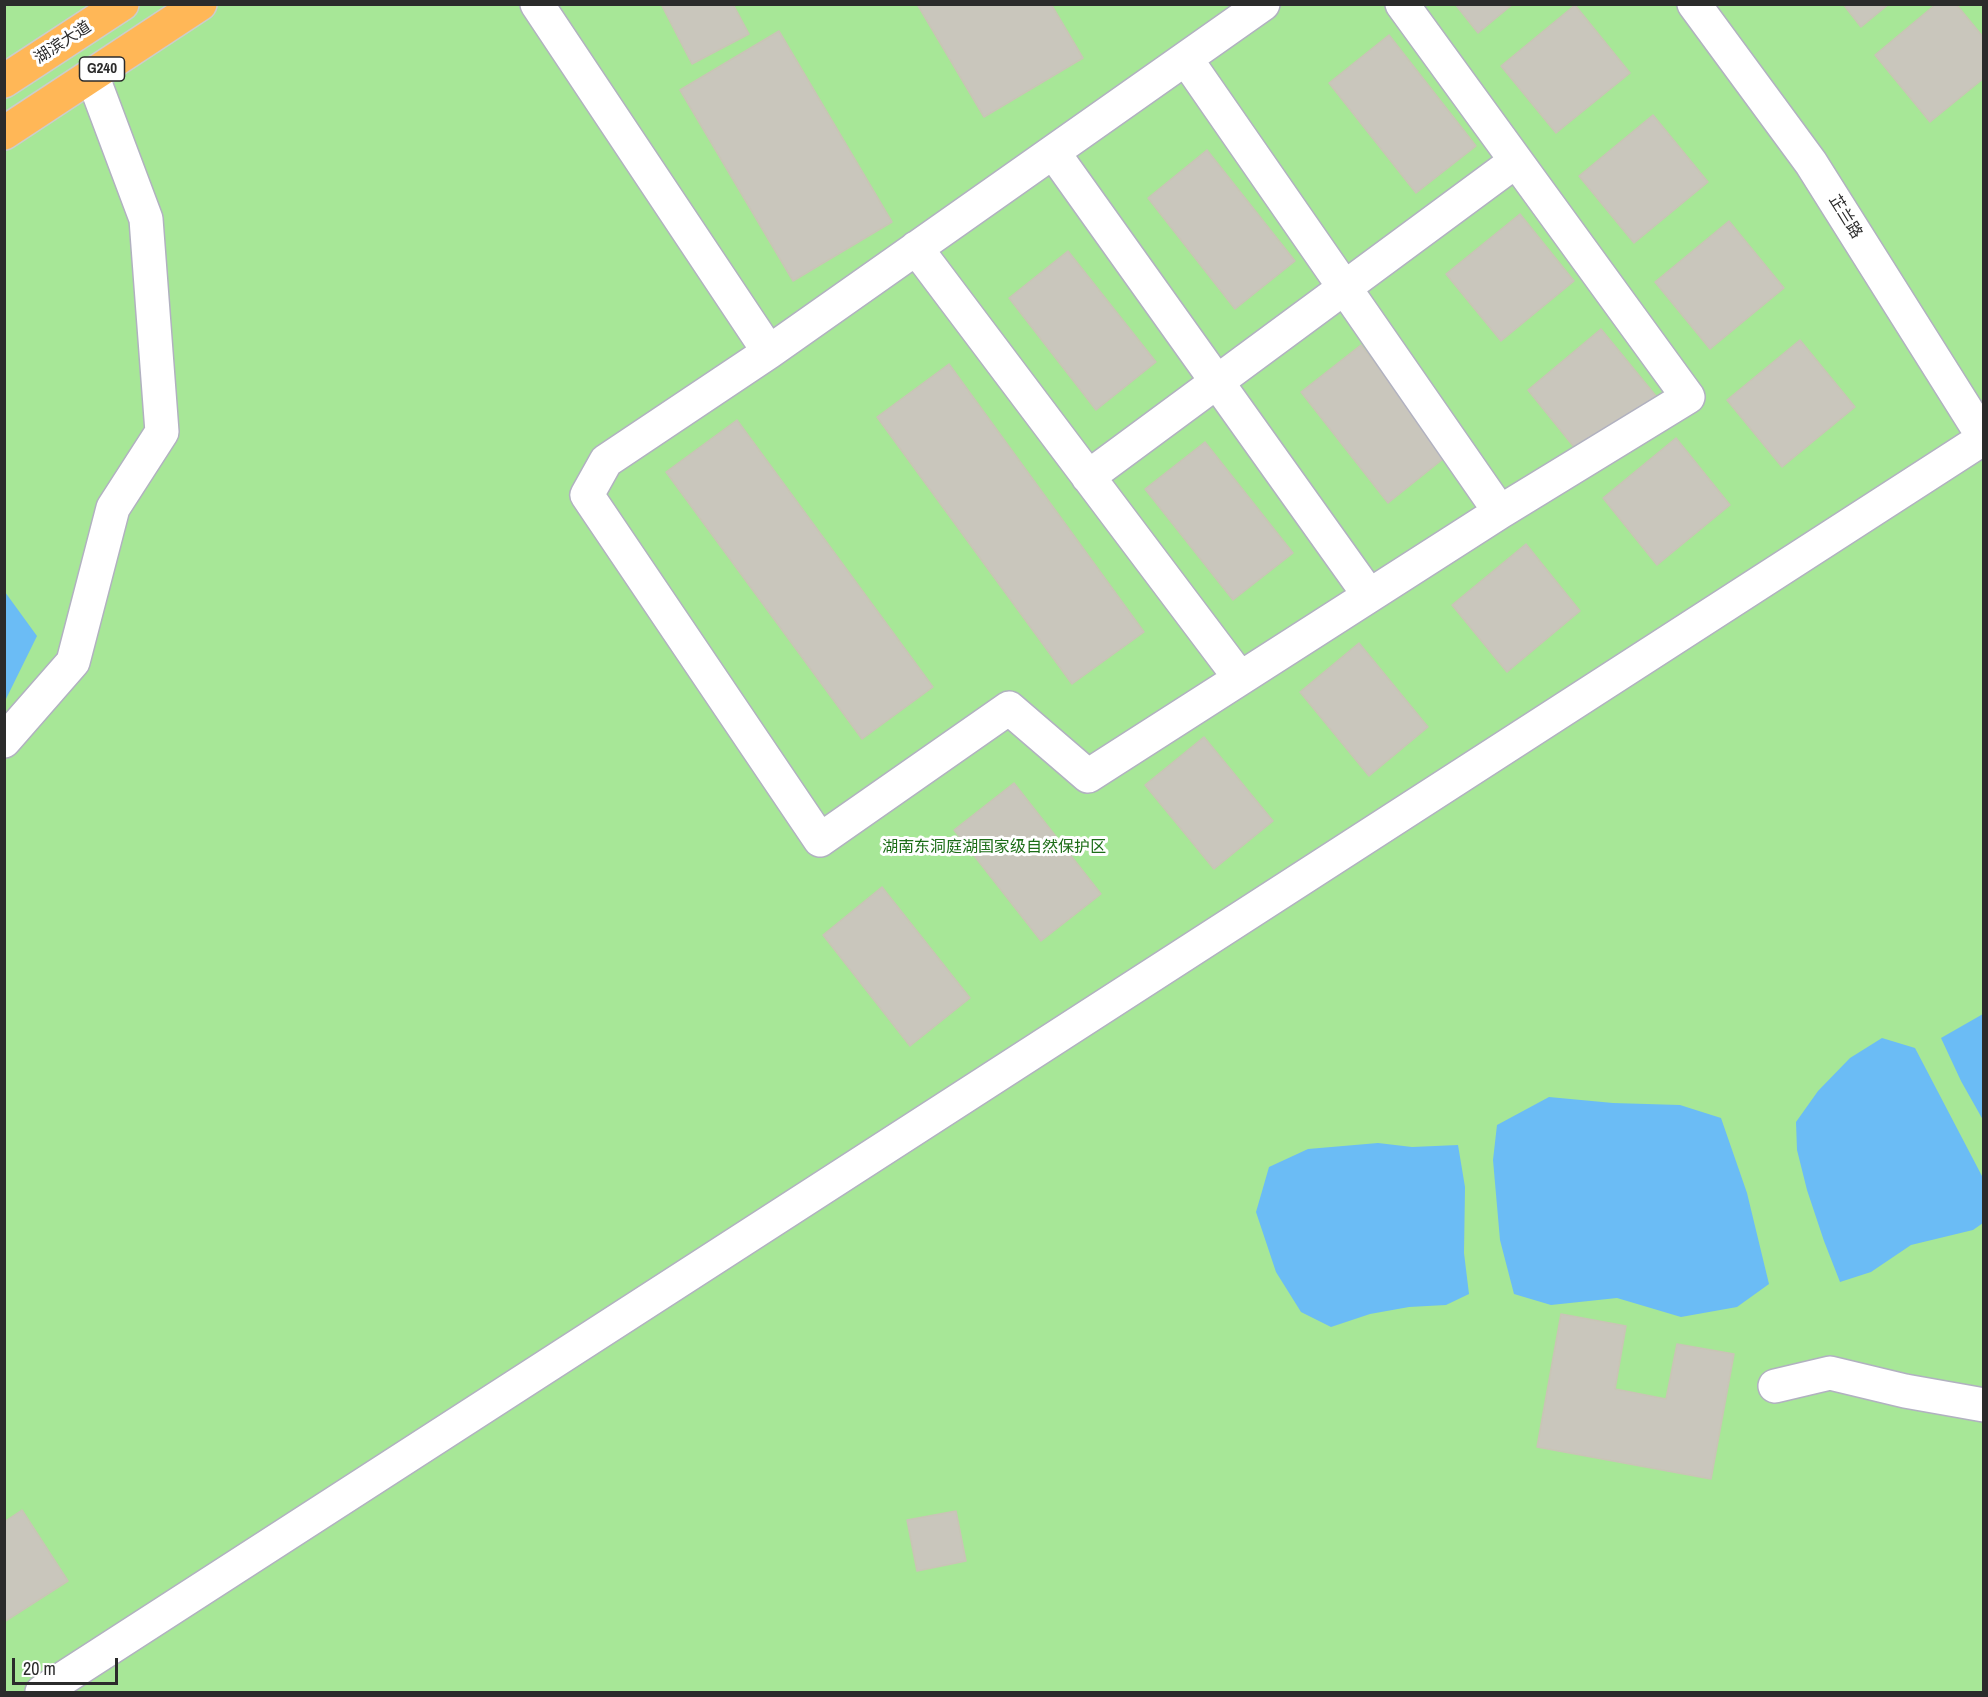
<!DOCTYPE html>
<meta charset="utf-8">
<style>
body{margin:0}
#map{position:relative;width:1988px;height:1697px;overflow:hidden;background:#eee9dd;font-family:"Archivo Narrow",sans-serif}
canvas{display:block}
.frame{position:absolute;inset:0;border:6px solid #2b2b2b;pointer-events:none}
.scale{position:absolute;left:12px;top:1658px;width:106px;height:27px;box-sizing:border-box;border:3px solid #2b2b2b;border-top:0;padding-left:8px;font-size:18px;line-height:21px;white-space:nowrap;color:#2b2b2b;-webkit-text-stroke:4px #fff;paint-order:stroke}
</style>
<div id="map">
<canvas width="1988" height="1697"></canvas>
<div class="frame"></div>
<div class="scale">20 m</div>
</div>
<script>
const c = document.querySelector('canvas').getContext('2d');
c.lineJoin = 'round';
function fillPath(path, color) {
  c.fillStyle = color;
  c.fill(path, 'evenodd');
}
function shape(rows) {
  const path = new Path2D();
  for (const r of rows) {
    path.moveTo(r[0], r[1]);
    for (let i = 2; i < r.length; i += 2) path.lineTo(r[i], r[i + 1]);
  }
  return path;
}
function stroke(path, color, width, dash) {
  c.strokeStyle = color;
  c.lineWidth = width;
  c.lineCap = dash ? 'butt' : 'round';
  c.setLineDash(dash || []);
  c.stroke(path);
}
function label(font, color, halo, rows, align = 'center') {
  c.font = font + ' "Archivo Narrow","Noto Sans SC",sans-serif';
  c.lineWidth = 6;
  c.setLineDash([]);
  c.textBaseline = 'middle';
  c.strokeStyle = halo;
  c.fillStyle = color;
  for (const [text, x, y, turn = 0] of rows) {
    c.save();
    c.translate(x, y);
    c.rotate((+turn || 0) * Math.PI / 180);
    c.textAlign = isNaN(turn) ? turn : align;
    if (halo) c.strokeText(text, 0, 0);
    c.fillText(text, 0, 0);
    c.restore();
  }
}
fillPath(shape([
 [5,5,1983,5,1983,1692,5,1692]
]), '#a7e797');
fillPath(shape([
 [5,592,37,636,5,701,4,701],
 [1983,1014,1983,1120,1961,1081,1941,1038],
 [1882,1038,1915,1048,1983,1178,1983,1223,1973,1230,1911,1245,1871,1272,1840,1282,1824,1241,1807,1190,1797,1150,1796,1122,1818,1091,1850,1058],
 [1549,1097,1613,1103,1680,1105,1721,1118,1747,1193,1769,1284,1737,1307,1681,1317,1617,1298,1551,1305,1514,1294,1500,1240,1493,1160,1497,1125],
 [1378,1143,1412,1147,1458,1145,1465,1187,1464,1253,1469,1294,1446,1305,1409,1307,1370,1314,1331,1327,1301,1312,1276,1272,1256,1212,1269,1167,1308,1149]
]), '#6bbcf5');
const building = shape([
 [661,4,733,4,749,34,692,64,661,4],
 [917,4,1051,4,1083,58,984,117,917,4],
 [1455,4,1513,4,1478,33,1455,4],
 [1843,4,1889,4,1861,27,1843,4],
 [1936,4,1956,4,1984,38,1984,78,1930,122,1875,55,1936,4],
 [1575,5,1630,73,1556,133,1501,66,1575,5],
 [779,31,892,222,793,281,680,90,779,31],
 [1389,35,1476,146,1416,193,1329,83,1389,35],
 [1653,115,1708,182,1634,243,1579,176,1653,115],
 [1207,150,1295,261,1235,309,1148,198,1207,150],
 [1520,214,1574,281,1501,341,1446,274,1520,214],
 [1729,221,1784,288,1710,349,1655,282,1729,221],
 [1068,251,1156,362,1096,410,1009,298,1068,251],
 [1601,329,1656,396,1582,457,1528,390,1601,329],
 [1800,340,1855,407,1782,467,1727,400,1800,340],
 [1361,345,1448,455,1388,503,1301,392,1361,345],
 [949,364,1144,632,1072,684,877,417,949,364],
 [737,420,933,687,862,739,666,472,737,420],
 [1676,438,1730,505,1657,565,1603,498,1676,438],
 [1205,442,1293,553,1233,600,1145,489,1205,442],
 [1526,544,1580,611,1507,672,1452,605,1526,544],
 [1359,643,1428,727,1369,776,1300,692,1359,643],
 [1204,737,1273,821,1214,869,1145,785,1204,737],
 [1014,783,1101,894,1041,941,954,830,1014,783],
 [882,887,970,998,910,1046,823,935,882,887],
 [1561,1314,1626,1326,1615,1389,1666,1399,1677,1344,1734,1354,1711,1479,1537,1447,1561,1314],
 [22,1510,68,1581,4,1622,4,1522,22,1510],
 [956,1511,966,1561,917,1571,907,1520,956,1511]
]);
fillPath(building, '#c9c6bc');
stroke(building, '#c9c5b6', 1.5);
const minor = shape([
 [537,4,769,352,606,461,587,495,820,840,1009,708,1088,776,1500,512,1688,397,1402,4],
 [1694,4,1811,163,1984,438],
 [1186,59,1500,512],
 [1053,152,1369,595],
 [916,248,1240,678],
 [769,352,1263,4],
 [1088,477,1516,161],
 [4,741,73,662,113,508,162,432,146,219,92,75],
 [1775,1386,1830,1373,1905,1391,1984,1405],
 [42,1692,1984,438]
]);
const highway = shape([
 [4,81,122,4],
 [4,133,200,4]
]);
stroke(minor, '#b1b1c0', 36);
stroke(highway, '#ccc', 36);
stroke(minor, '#fff', 33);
stroke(highway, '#ffb757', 33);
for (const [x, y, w] of [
 [102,69,45]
]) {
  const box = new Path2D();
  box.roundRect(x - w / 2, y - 12, w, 24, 4.5);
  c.fillStyle = '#fff';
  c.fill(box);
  stroke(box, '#2b2b2b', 1.5);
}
label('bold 15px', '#2b2b2b', null, [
 ["G240",102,69]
]);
label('16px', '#2b2b2b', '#fff', [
 ["湖滨大道",63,43,-33],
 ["芷兰路",1845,217,58]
]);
label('16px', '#1c6d17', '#fff', [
 ["湖南东洞庭湖国家级自然保护区",994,848]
]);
</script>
